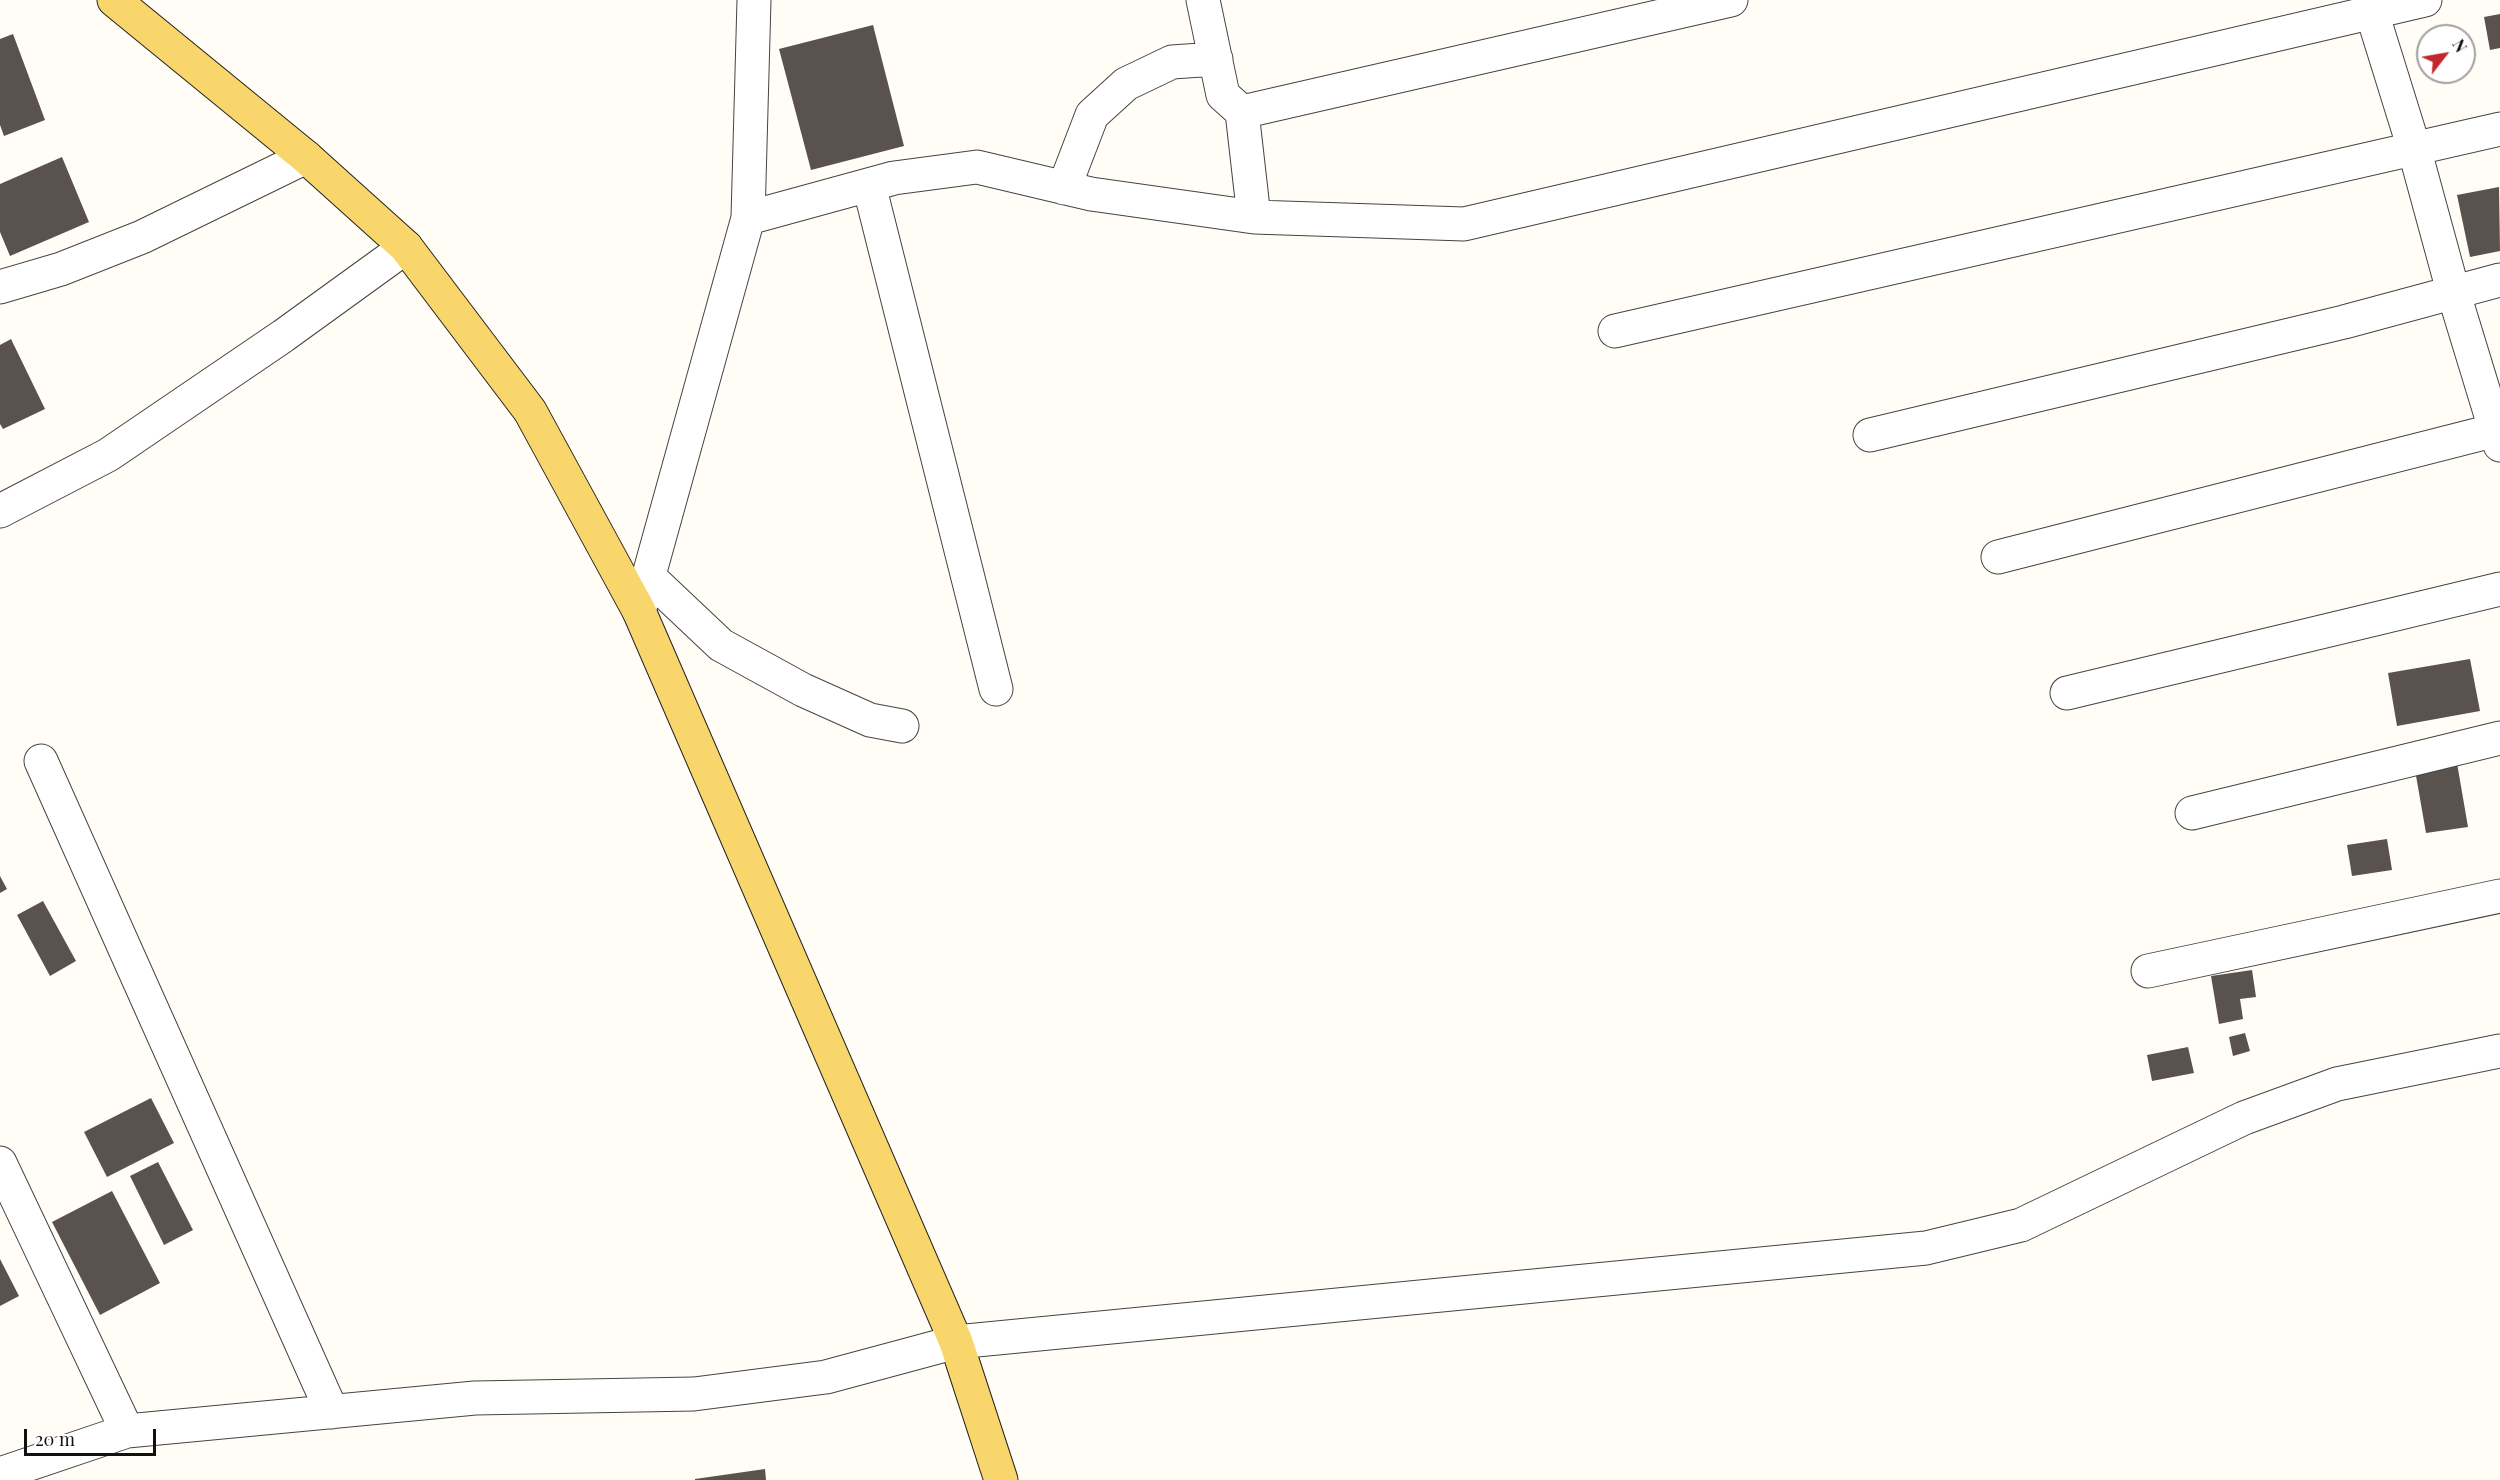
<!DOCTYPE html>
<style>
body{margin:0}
#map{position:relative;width:2500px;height:1480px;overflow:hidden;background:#fffdf5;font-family:"Playfair Display",serif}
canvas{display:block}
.north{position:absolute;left:2416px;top:24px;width:60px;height:60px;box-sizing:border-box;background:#fff;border:2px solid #a0a0a0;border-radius:50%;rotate:59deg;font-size:16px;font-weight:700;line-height:24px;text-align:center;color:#111}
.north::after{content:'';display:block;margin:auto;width:21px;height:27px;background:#c4262e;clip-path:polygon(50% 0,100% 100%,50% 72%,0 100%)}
.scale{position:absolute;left:24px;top:1429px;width:132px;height:27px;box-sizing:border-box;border:3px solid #111;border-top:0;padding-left:8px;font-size:18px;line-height:21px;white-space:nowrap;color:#111;-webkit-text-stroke:4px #fff;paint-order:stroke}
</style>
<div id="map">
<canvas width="2500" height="1480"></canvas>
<div class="north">N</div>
<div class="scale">20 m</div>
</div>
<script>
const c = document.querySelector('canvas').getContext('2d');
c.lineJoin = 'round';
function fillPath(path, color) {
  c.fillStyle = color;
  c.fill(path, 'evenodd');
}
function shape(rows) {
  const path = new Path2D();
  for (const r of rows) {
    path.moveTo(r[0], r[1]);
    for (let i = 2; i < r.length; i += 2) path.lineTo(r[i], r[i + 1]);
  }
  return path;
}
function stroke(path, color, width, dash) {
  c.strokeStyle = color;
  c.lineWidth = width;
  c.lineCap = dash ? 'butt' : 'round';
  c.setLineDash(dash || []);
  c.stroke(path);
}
fillPath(shape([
 [2500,14,2500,48,2490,50,2484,17],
 [873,25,904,146,811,170,779,49],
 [13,34,45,120,4,136,0,125,0,39],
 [62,157,89,222,10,256,0,232,0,184],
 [2499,187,2500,251,2470,257,2457,195],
 [11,339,45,409,3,429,0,424,0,345],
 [2470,659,2480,711,2397,726,2388,673],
 [2457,763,2468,827,2426,833,2415,770],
 [2387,839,2392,870,2352,876,2347,845],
 [0,876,7,889,0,893],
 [43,901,76,961,50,976,17,915],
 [2252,970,2256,997,2240,999,2243,1019,2219,1024,2211,976],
 [2245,1033,2250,1051,2233,1056,2229,1037],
 [2188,1047,2194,1073,2152,1081,2147,1055],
 [151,1098,174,1143,107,1177,84,1132],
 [158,1162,193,1230,164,1245,130,1176],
 [112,1191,160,1283,100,1315,52,1222],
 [0,1259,19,1296,0,1306],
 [765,1469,766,1480,695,1480,695,1479]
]), '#5a524d');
const minor = shape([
 [1203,0,1223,95,1242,112,1731,0],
 [2368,0,2414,148,2453,291,2500,445],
 [1242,112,1254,217],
 [869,185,996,689],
 [1064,188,1092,115,1126,84,1172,62,1216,59],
 [748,218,894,178,977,167,1091,194,1254,217,1464,224,2425,0],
 [0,287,61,269,142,237,306,157],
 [1615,331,2500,129],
 [1870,435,2344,322,2500,280],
 [0,511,108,455,283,336,406,247],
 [1998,557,2500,429],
 [649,577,721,645,803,690,870,720,902,726],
 [639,611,748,218,754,0],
 [2067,693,2500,589],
 [41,761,332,1412],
 [2192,813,2500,738],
 [2148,971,2500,896],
 [0,1163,127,1431],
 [0,1474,127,1431,475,1398,694,1394,826,1377,956,1342,1926,1248,2021,1225,2244,1118,2337,1084,2500,1051]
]);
const major = shape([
 [114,0,306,157,406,247,530,411,639,611,956,1342,1001,1480]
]);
stroke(minor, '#444', 35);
stroke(major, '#222', 35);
stroke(minor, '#fff', 33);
stroke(major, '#f9d66b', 33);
</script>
